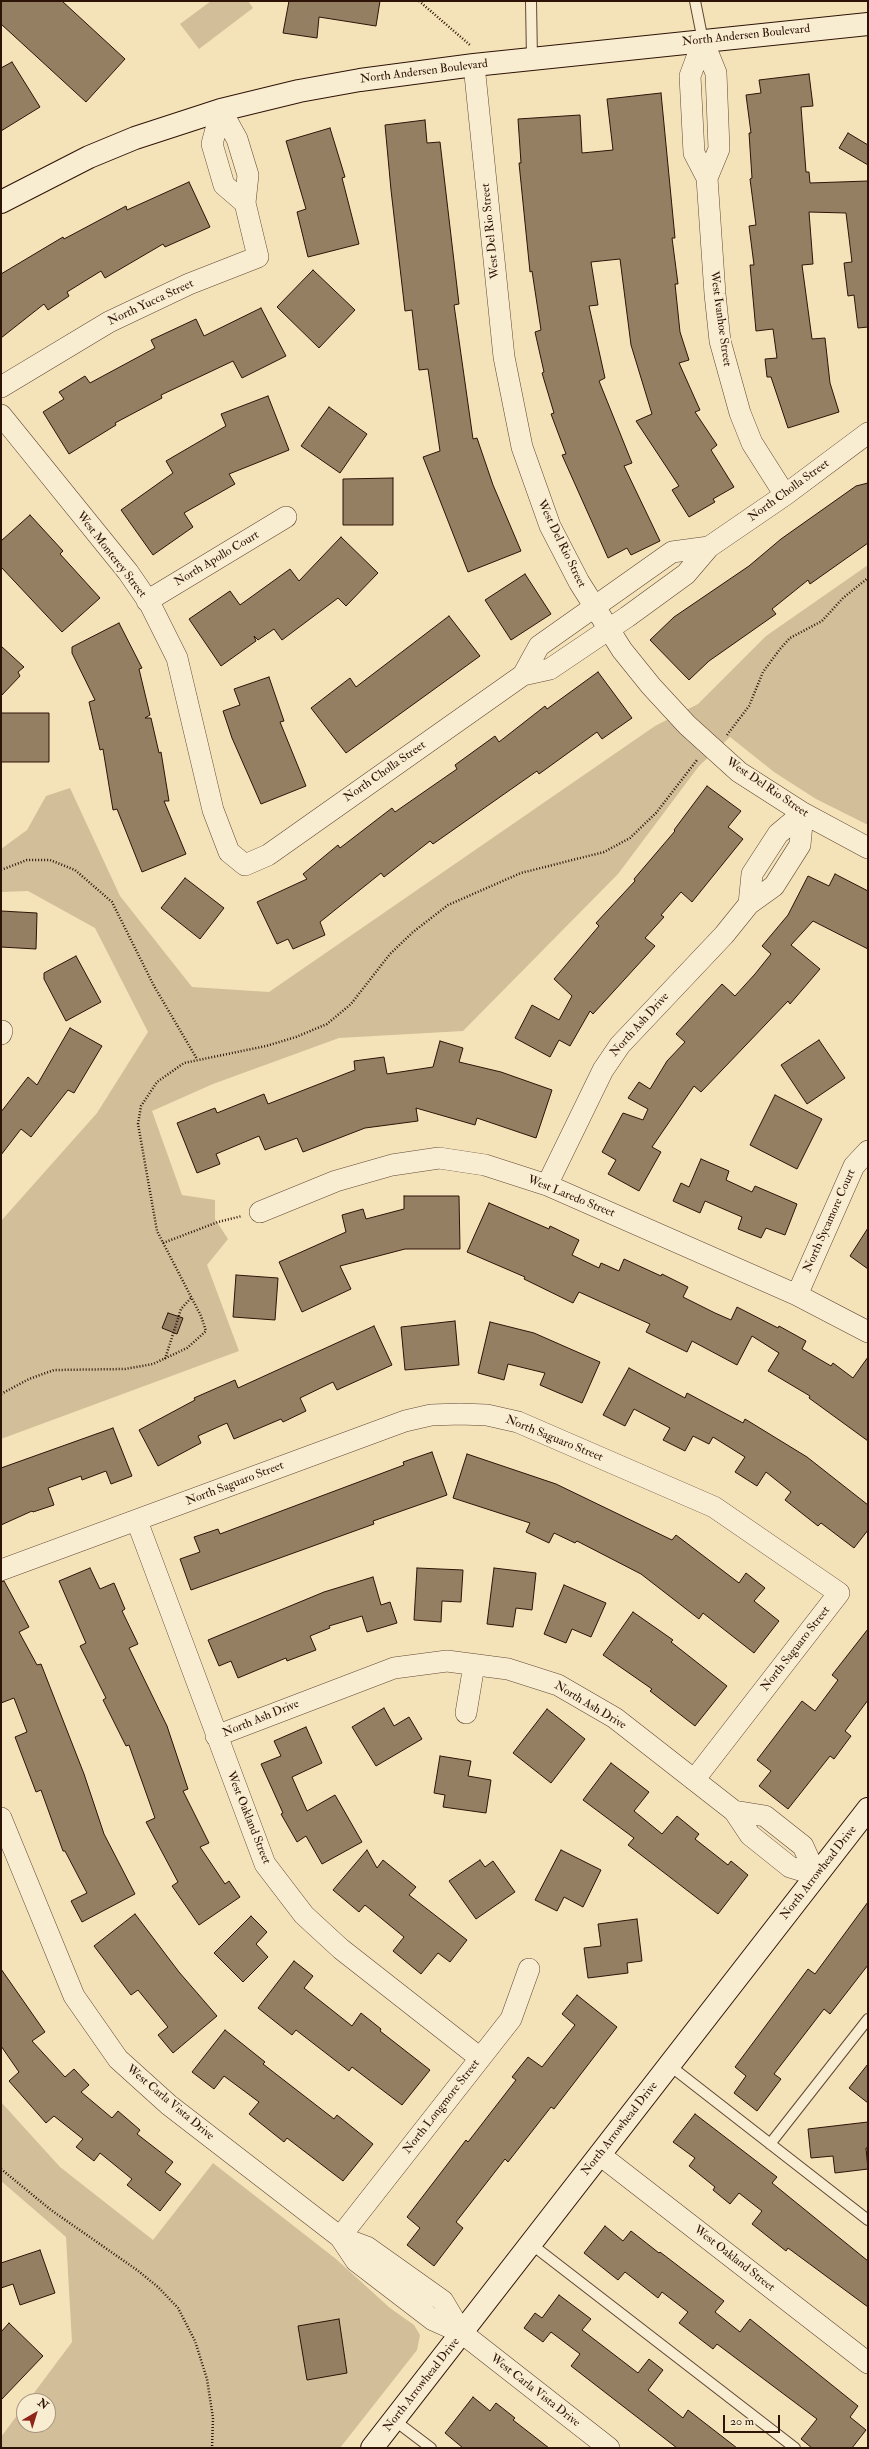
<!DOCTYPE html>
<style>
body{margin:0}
#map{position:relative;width:869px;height:2449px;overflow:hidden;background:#f4e2b8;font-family:"IM FELL Double Pica",serif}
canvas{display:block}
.frame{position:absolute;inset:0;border:2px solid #2e1307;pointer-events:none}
.north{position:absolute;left:16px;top:2393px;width:40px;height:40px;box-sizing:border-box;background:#f8ecd1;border:1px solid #a79580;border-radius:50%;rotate:38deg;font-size:11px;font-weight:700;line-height:16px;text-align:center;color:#2e1307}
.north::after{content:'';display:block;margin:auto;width:14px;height:18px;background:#8f2418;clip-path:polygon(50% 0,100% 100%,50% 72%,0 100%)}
.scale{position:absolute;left:723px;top:2415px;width:57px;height:18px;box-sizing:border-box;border:2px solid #2e1307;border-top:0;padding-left:5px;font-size:12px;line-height:14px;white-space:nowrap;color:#2e1307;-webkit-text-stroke:3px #f8ecd1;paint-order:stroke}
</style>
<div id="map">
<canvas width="869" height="2449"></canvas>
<div class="frame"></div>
<div class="north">N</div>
<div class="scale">20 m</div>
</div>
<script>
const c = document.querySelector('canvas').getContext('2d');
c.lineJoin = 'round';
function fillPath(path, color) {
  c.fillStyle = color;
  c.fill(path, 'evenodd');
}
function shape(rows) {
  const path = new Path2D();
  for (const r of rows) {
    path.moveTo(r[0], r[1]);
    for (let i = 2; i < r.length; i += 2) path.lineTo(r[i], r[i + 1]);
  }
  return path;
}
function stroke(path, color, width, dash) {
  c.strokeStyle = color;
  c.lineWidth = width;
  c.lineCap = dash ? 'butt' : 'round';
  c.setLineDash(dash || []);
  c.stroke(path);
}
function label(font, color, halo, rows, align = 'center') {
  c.font = font + ' "IM FELL Double Pica",serif';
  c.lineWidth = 4;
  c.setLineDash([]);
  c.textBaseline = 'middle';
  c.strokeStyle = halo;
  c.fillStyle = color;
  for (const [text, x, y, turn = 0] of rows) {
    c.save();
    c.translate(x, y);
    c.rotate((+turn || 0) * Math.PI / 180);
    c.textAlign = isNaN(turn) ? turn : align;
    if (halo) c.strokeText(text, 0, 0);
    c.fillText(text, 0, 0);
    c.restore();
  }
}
fillPath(shape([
 [211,1,248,1,253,8,199,49,180,24],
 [868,565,868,825,816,799,774,772,730,737,699,766,618,874,463,1031,339,1038,213,1084,152,1111,182,1195,215,1200,215,1219,228,1239,207,1265,239,1351,1,1439,1,1221,97,1113,148,1032,95,928,28,891,1,892,1,849,27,830,46,796,70,788,120,896,192,987,269,992,655,726,698,704,766,636],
 [1,2102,60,2167,153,2240,213,2163,336,2259,390,2308,414,2325,420,2335,417,2350,340,2448,1,2448,1,2437,24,2406,24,2425,48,2425,48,2401,28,2401,72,2342,66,2237,1,2181]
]), '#d2bf9a');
const building = shape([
 [1,1,62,1,125,59,86,102,1,24,1,1],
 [289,1,380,1,376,26,319,17,317,38,283,33,289,1],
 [12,62,40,107,1,131,1,68,12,62],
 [809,74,813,106,801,107,806,172,809,172,810,183,868,181,868,327,858,328,854,295,848,296,844,263,852,262,846,213,809,212,813,264,802,265,812,339,825,338,830,383,839,412,788,428,771,377,767,377,765,359,777,358,773,329,756,331,750,265,754,265,749,226,756,225,750,179,752,178,749,133,751,133,746,95,761,93,759,80,809,74],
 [661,93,675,238,672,238,678,284,675,284,680,332,689,360,679,363,700,410,695,412,717,445,711,450,734,487,713,499,715,502,689,517,672,490,679,486,636,421,652,414,631,345,620,259,591,262,598,305,589,306,605,378,599,381,632,463,624,466,660,541,631,555,627,548,608,558,562,455,566,454,551,414,554,413,542,373,544,372,535,332,541,330,532,271,530,272,519,163,521,163,518,119,580,115,582,153,613,150,607,99,661,93],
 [425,120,427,143,440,142,459,304,454,305,473,439,477,438,493,485,521,551,468,572,423,457,440,451,428,369,419,370,412,310,405,311,391,190,385,125,425,120],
 [330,128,345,177,342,178,359,244,308,257,297,212,306,209,286,141,330,128],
 [848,133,868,145,868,165,839,148,848,133],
 [189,182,210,227,165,247,163,244,105,278,101,271,67,292,69,296,48,310,44,304,1,338,1,274,63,237,64,239,126,206,127,210,189,182],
 [313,270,355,310,319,348,277,307,313,270],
 [261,308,286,356,242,378,233,361,161,395,162,398,115,423,116,425,69,454,43,412,64,399,59,392,85,376,90,383,155,348,151,340,196,319,204,336,261,308],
 [268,396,289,450,229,474,235,484,184,513,193,527,153,555,121,510,173,473,166,461,226,426,221,414,268,396],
 [329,407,367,434,340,473,301,446,329,407],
 [393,478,393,525,343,525,343,479,393,478],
 [868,483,868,543,810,584,808,580,772,609,776,614,709,661,689,680,650,640,674,617,749,566,781,539,856,486,868,483],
 [30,515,63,551,60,554,100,598,62,632,1,567,1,541,30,515],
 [341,537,378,573,346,606,338,598,282,640,274,629,258,640,254,636,256,641,221,666,189,619,230,591,240,605,290,569,299,581,341,537],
 [525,574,551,614,511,640,485,600,525,574],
 [449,616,480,656,346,753,311,708,350,678,356,687,449,616],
 [119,623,142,668,139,669,150,715,145,718,151,718,159,753,161,752,169,801,164,801,186,854,142,872,117,809,113,810,103,749,100,750,89,702,95,700,72,653,72,647,119,623],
 [1,646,24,667,18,672,20,676,1,696,1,646],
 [598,672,632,718,602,739,597,732,539,774,537,771,433,844,430,841,384,877,381,873,320,922,325,935,293,949,288,939,277,944,257,902,307,879,303,874,338,845,340,848,392,808,395,812,457,769,455,765,495,736,499,742,545,706,547,709,598,672],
 [269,677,284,721,280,722,306,786,261,804,232,738,223,711,240,705,234,689,269,677],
 [1,713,49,713,49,762,1,762,1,713],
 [707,786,741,811,728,827,743,839,692,902,681,892,661,915,664,917,645,938,655,946,593,1014,590,1011,570,1046,559,1040,550,1057,515,1038,532,1005,559,1020,572,996,554,979,599,926,596,923,635,881,634,879,675,831,674,830,707,786],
 [835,874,868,891,868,949,813,921,791,945,820,969,790,1004,788,1001,701,1092,694,1086,652,1147,661,1152,639,1191,608,1174,616,1160,602,1152,623,1113,643,1120,648,1109,628,1098,639,1082,650,1089,667,1061,685,1042,676,1034,722,984,735,996,755,974,771,954,762,946,788,915,808,876,829,886,835,874],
 [185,878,224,908,200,939,161,908,185,878],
 [1,911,37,913,36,949,1,947,1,911],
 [76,956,101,1002,66,1021,44,979,44,973,76,956],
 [70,1028,102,1046,74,1093,68,1090,31,1137,21,1129,1,1155,1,1112,28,1077,37,1085,70,1028],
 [819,1040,845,1078,807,1104,781,1065,819,1040],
 [440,1041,463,1048,459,1062,501,1072,552,1090,536,1138,477,1118,475,1125,416,1108,418,1121,365,1128,303,1152,297,1138,265,1150,259,1136,216,1154,220,1164,197,1173,177,1123,215,1108,217,1113,264,1094,268,1104,355,1070,354,1061,384,1057,387,1074,433,1067,440,1041],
 [775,1095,822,1119,797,1169,750,1145,775,1095],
 [701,1159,729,1171,726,1180,752,1192,755,1186,797,1204,785,1235,766,1228,761,1238,738,1229,742,1217,705,1201,700,1213,673,1201,681,1183,689,1187,701,1159],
 [404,1196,459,1196,460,1249,405,1249,340,1266,351,1289,302,1312,279,1262,346,1232,342,1215,363,1209,366,1219,404,1209,404,1196],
 [489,1203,549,1229,550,1226,579,1240,572,1255,599,1268,601,1263,619,1271,624,1259,661,1276,662,1274,688,1287,683,1297,715,1313,731,1320,737,1307,778,1328,779,1326,806,1341,802,1349,831,1366,833,1363,853,1378,868,1357,868,1441,809,1398,810,1396,768,1371,779,1353,752,1336,737,1365,692,1341,687,1352,646,1332,650,1324,579,1292,573,1303,524,1279,525,1277,467,1252,489,1203],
 [868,1228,868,1269,850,1256,868,1228],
 [236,1275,278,1278,275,1320,233,1317,236,1275],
 [168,1313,183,1318,177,1334,162,1328,168,1313],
 [455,1321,459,1365,405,1370,401,1327,455,1321],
 [490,1322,534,1333,600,1362,582,1403,540,1385,545,1373,508,1364,504,1380,478,1373,490,1322],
 [374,1326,392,1365,337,1390,333,1382,300,1398,306,1411,283,1422,281,1419,234,1439,227,1423,198,1436,201,1443,158,1466,139,1430,195,1400,194,1398,235,1380,238,1388,374,1326],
 [629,1368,685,1398,687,1393,743,1423,745,1419,807,1457,868,1505,868,1530,854,1548,821,1523,818,1526,785,1500,791,1492,766,1472,757,1486,735,1472,745,1457,713,1437,709,1444,693,1436,685,1451,663,1440,670,1428,634,1409,625,1426,603,1415,629,1368],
 [113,1428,132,1476,111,1484,106,1471,82,1480,81,1476,48,1488,54,1505,33,1512,32,1511,1,1525,1,1468,113,1428],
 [432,1452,447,1495,373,1521,374,1524,191,1590,180,1559,200,1552,194,1537,218,1529,220,1534,404,1465,403,1462,432,1452],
 [467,1454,556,1484,672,1540,676,1535,739,1583,746,1573,765,1588,754,1601,779,1621,754,1653,703,1613,699,1619,641,1574,577,1541,575,1543,554,1533,549,1543,526,1532,530,1523,453,1498,467,1454],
 [90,1568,100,1589,114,1583,125,1609,122,1611,138,1644,129,1648,167,1726,188,1789,183,1791,209,1843,200,1847,225,1884,229,1881,240,1897,199,1925,172,1886,178,1882,146,1822,155,1818,129,1745,126,1746,103,1700,106,1698,80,1646,86,1643,59,1581,90,1568],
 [417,1568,463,1570,461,1602,442,1601,441,1622,414,1620,417,1568],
 [494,1568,536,1573,532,1610,516,1608,513,1627,487,1624,494,1568],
 [373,1577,381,1605,390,1602,397,1623,367,1632,362,1616,329,1626,330,1628,310,1636,316,1650,287,1661,286,1658,238,1678,231,1661,219,1666,208,1640,324,1592,373,1577],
 [4,1581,29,1627,19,1632,37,1665,41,1664,84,1774,104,1834,135,1894,82,1922,71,1901,87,1893,65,1851,63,1851,41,1790,36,1792,15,1737,27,1732,14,1698,1,1703,1,1582,4,1581],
 [564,1585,606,1603,591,1637,572,1629,566,1643,544,1634,564,1585],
 [633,1612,673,1640,671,1642,727,1686,695,1726,650,1691,652,1689,603,1655,633,1612],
 [868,1629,868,1700,845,1731,851,1736,834,1759,830,1756,788,1809,759,1786,771,1771,757,1760,802,1701,815,1711,838,1680,832,1675,868,1629],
 [384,1708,394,1726,409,1717,422,1739,376,1766,352,1727,384,1708],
 [547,1709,585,1739,551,1783,513,1753,547,1709],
 [306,1727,322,1763,292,1777,307,1811,335,1795,362,1842,322,1864,306,1836,297,1842,281,1814,283,1813,261,1764,281,1756,274,1741,306,1727],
 [440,1756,471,1761,468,1776,491,1780,486,1813,443,1807,445,1795,434,1793,440,1756],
 [611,1763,649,1792,634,1811,662,1834,677,1816,699,1834,695,1839,728,1865,731,1861,748,1875,718,1914,628,1845,634,1838,583,1800,611,1763],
 [367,1850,377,1868,383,1860,416,1887,409,1895,467,1940,450,1962,438,1953,421,1974,393,1951,404,1937,365,1905,359,1912,333,1890,367,1850],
 [561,1850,601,1870,583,1907,564,1897,557,1911,535,1900,561,1850],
 [480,1860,485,1867,493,1861,515,1892,476,1919,449,1881,480,1860],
 [868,1902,868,1965,830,2014,824,2009,774,2074,781,2079,757,2111,734,2093,746,2076,735,2067,808,1969,815,1974,868,1902],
 [135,1914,179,1972,217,2016,173,2053,158,2035,168,2027,138,1990,131,1995,94,1946,135,1914],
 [251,1916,267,1932,256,1944,268,1957,243,1982,214,1953,251,1916],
 [637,1919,642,1961,627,1963,628,1973,588,1978,584,1948,601,1946,598,1924,637,1919],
 [294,1961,313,1976,304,1988,352,2026,361,2013,381,2029,380,2031,430,2070,402,2105,352,2067,349,2071,296,2030,292,2035,258,2008,294,1961],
 [1,1969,45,2032,32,2041,65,2077,74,2069,89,2085,81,2092,112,2118,118,2111,140,2130,137,2134,173,2162,165,2172,181,2184,160,2211,127,2185,132,2179,100,2153,94,2161,76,2147,83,2139,54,2116,46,2123,9,2081,19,2072,1,2046,1,1969],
 [577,1995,617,2027,554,2109,551,2107,508,2162,505,2159,456,2222,463,2228,434,2266,407,2245,420,2228,407,2217,466,2140,468,2142,516,2080,512,2077,528,2057,542,2067,575,2025,562,2014,577,1995],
 [225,2030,265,2062,263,2064,334,2119,337,2115,373,2144,343,2181,287,2138,284,2142,249,2114,259,2102,224,2076,214,2089,192,2072,225,2030],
 [868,2064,868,2103,849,2088,868,2064],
 [695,2114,777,2177,772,2183,868,2261,868,2307,788,2248,786,2251,752,2224,762,2211,739,2193,730,2204,713,2190,715,2187,689,2166,695,2158,673,2142,695,2114],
 [868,2122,868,2148,866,2148,868,2169,835,2173,833,2156,811,2158,808,2129,868,2122],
 [605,2226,623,2241,631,2231,659,2253,660,2252,724,2301,715,2312,740,2332,750,2319,858,2406,850,2417,866,2430,852,2448,812,2448,801,2439,817,2419,717,2344,713,2349,679,2323,688,2312,662,2292,658,2298,625,2272,618,2280,584,2253,605,2226],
 [40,2250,55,2293,20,2305,13,2284,1,2288,1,2263,40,2250],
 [559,2295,591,2319,582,2330,638,2373,649,2359,663,2370,648,2390,683,2418,688,2410,737,2448,677,2448,571,2366,580,2354,551,2332,543,2342,524,2328,535,2313,542,2318,559,2295],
 [339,2319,347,2373,307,2380,298,2326,339,2319],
 [9,2323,43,2356,1,2400,1,2332,9,2323],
 [473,2397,490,2411,496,2403,515,2418,513,2420,549,2448,463,2448,445,2433,473,2397]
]);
fillPath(building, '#957f63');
stroke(building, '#2e1307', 1);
const lane = shape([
 [531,1,532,59],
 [695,1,703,41],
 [669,2065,868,2220],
 [770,2144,868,2019],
 [531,2244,795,2448],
 [394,2420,431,2448]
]);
const street = shape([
 [703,41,690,76,694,153,707,178,715,294,720,341,740,413,752,443,785,495],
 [703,41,716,73,719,149,707,178],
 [474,65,504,357,522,447,550,526,579,582,622,650,651,686,687,725,739,772,803,813,868,848],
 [221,110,212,144,224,185,245,203],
 [1,387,109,322,189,284,258,257,245,203,248,175,237,139,221,110],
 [1,415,128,572,150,604,177,658,213,810,229,852,245,865,268,855,523,675,550,669,627,617,686,574,709,547,785,495,868,433],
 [147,601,286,517],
 [523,675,539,646,672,552,709,547],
 [749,904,752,874,778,834,803,813],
 [1,1034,2,1031],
 [547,1185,603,1070,620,1045,724,935,749,904,774,886,800,845,803,813],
 [260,1212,336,1181,392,1165,439,1158,485,1165,547,1185,797,1295,868,1332],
 [797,1295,854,1166,868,1151],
 [137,1521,265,1864,304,1915,341,1949,480,2058],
 [1,1570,405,1421,431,1415,460,1414,487,1415,518,1422,714,1507,839,1593,694,1780],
 [466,1713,474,1665],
 [216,1736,394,1668,447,1661,508,1669,558,1685,615,1718,734,1811,750,1835,790,1867,816,1875],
 [734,1811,765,1816,803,1846,816,1875],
 [1,1818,74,1996,118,2059,169,2105,340,2237,356,2261,433,2320,462,2333,609,2448],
 [600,2155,868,2363],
 [340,2237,511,2019,529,1969],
 [340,2237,367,2247,443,2301,462,2333]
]);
const secondary = shape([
 [1,202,89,157,135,138,221,110,299,91,360,80,474,65,868,24],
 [372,2448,868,1809]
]);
stroke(lane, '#604733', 12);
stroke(street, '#604733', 22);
stroke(secondary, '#2e1307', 24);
stroke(shape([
 [419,1,470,45],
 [727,735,749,706,763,672,780,649,790,638,822,621,843,598,868,578],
 [1,870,27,860,50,860,75,870,112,902,154,986,197,1059],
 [163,1243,218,1222,242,1216],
 [165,1359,181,1309,191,1298],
 [1,1394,29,1379,54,1370,125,1369,153,1364,187,1348,206,1331,201,1316,157,1231,138,1124,141,1106,157,1082,184,1063,266,1046,296,1037,327,1024,351,1004,390,954,413,932,448,905,521,873,604,852,630,838,656,813,697,760],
 [1,2169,51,2210,137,2270,158,2287,178,2308,195,2341,207,2379,213,2418,212,2448]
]), '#2e1307', 2.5, [1, 2]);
stroke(lane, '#f8ecd1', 10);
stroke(street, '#f8ecd1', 21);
stroke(secondary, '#f8ecd1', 22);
label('12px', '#2e1307', '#f8ecd1', [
 ["North Andersen Boulevard",746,36,-6],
 ["North Andersen Boulevard",424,72,-7],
 ["West Del Rio Street",491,231,-96],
 ["North Yucca Street",151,303,-25],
 ["West Ivanhoe Street",720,319,82],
 ["North Cholla Street",789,491,-36],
 ["West Del Rio Street",561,544,64],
 ["West Monterey Street",111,555,52],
 ["North Apollo Court",217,559,-31],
 ["North Cholla Street",385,772,-35],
 ["West Del Rio Street",767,788,34],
 ["North Ash Drive",640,1025,-48],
 ["West Laredo Street",571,1197,22],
 ["North Sycamore Court",830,1221,-66],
 ["North Saguaro Street",554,1439,22],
 ["North Saguaro Street",235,1484,-21],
 ["North Saguaro Street",796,1649,-52],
 ["North Ash Drive",590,1706,31],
 ["North Ash Drive",261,1719,-22],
 ["West Oakland Street",248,1818,68],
 ["North Arrowhead Drive",819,1873,-52],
 ["West Carla Vista Drive",170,2103,40],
 ["North Longmore Street",442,2107,-52],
 ["North Arrowhead Drive",620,2129,-52],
 ["West Oakland Street",734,2259,38],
 ["North Arrowhead Drive",422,2385,-52],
 ["West Carla Vista Drive",535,2391,38]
]);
</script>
